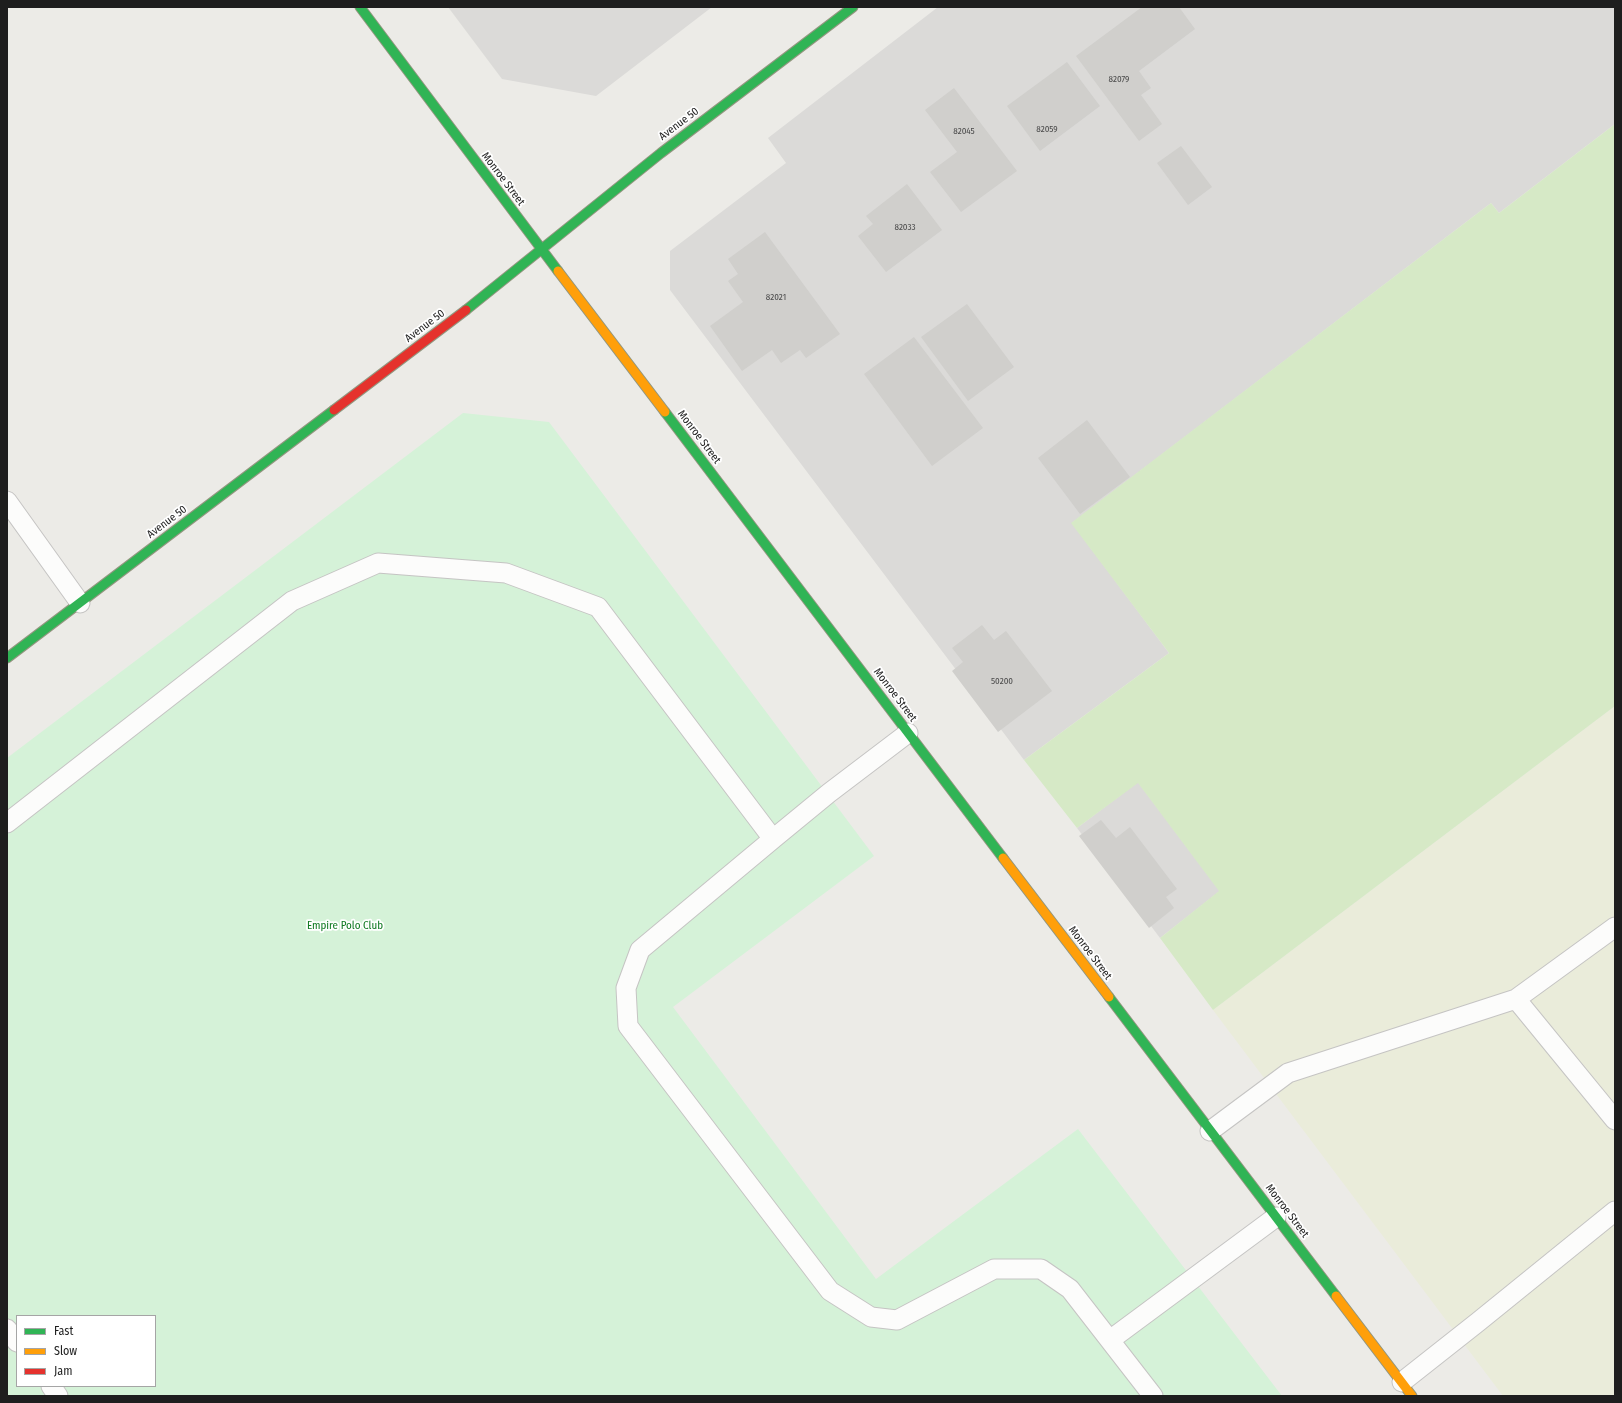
<!DOCTYPE html>
<style>
body{margin:0}
#map{position:relative;width:1622px;height:1403px;overflow:hidden;background:#ecebe7;font-family:"Fira Sans Condensed",sans-serif}
canvas{display:block}
.frame{position:absolute;inset:0;border:8px solid #1e1e1e;pointer-events:none}
.legend{position:absolute;left:16px;top:1315px;width:140px;height:72px;box-sizing:border-box;background:#fff;border:1px solid #a5a5a5;margin:0;padding:5px 7px;list-style:none;font-size:12px;color:#1e1e1e}
.legend li{display:flex;align-items:center;gap:8px;height:20px}
.legend b{width:20px;border:1px solid #a5a5a5}
</style>
<div id="map">
<canvas width="1622" height="1403"></canvas>
<div class="frame"></div>
<ul class="legend">
<li><b style="height:5px;background:#30b455"></b>Fast</li>
<li><b style="height:5px;background:#ff9f0a"></b>Slow</li>
<li><b style="height:5px;background:#e5322d"></b>Jam</li>
</ul>
</div>
<script>
const c = document.querySelector('canvas').getContext('2d');
c.lineJoin = 'round';
function fillPath(path, color) {
  c.fillStyle = color;
  c.fill(path, 'evenodd');
}
function shape(rows) {
  const path = new Path2D();
  for (const r of rows) {
    path.moveTo(r[0], r[1]);
    for (let i = 2; i < r.length; i += 2) path.lineTo(r[i], r[i + 1]);
  }
  return path;
}
function stroke(path, color, width, dash) {
  c.strokeStyle = color;
  c.lineWidth = width;
  c.lineCap = dash ? 'butt' : 'round';
  c.setLineDash(dash || []);
  c.stroke(path);
}
function label(font, color, halo, rows, align = 'center') {
  c.font = font + ' "Fira Sans Condensed",sans-serif';
  c.lineWidth = 3.5;
  c.setLineDash([]);
  c.textBaseline = 'middle';
  c.strokeStyle = halo;
  c.fillStyle = color;
  for (const [text, x, y, turn = 0] of rows) {
    c.save();
    c.translate(x, y);
    c.rotate((+turn || 0) * Math.PI / 180);
    c.textAlign = isNaN(turn) ? turn : align;
    if (halo) c.strokeText(text, 0, 0);
    c.fillText(text, 0, 0);
    c.restore();
  }
}
fillPath(shape([
 [448,7,712,7,596,96,502,79],
 [938,7,1615,7,1615,124,1499,213,1491,203,1072,523,1169,653,1024,760,670,290,670,251,786,163,768,138],
 [1138,782,1220,891,1160,938,1077,828]
]), '#dbdad8');
fillPath(shape([
 [1615,706,1615,1396,1503,1396,1213,1010]
]), '#eaecda');
fillPath(shape([
 [1615,124,1615,706,1213,1010,1160,938,1219,891,1138,783,1077,828,1024,760,1169,653,1071,523,1491,203,1499,213]
]), '#d6e9c6');
fillPath(shape([
 [463,413,549,422,874,856,673,1007,876,1279,1078,1129,1282,1396,7,1396,7,758],
 [17,1316,155,1316,155,1386,17,1386]
]), '#d5f2d8');
fillPath(shape([
 [1142,7,1179,7,1195,29,1139,71,1151,88,1141,95,1162,124,1139,141,1076,56],
 [1067,62,1100,106,1040,151,1007,106],
 [954,88,1017,171,961,212,930,172,957,152,925,110],
 [1181,146,1212,187,1188,205,1157,163],
 [907,184,942,230,886,272,858,236,873,224,866,216],
 [765,232,840,334,806,358,800,350,781,363,772,350,742,371,710,326,743,302,728,281,738,274,728,259],
 [967,304,1014,367,968,401,921,337],
 [914,337,983,428,932,466,864,374],
 [1087,420,1130,477,1080,514,1038,458],
 [982,625,994,640,1006,631,1052,691,998,732,952,671,963,662,952,648],
 [1101,820,1116,838,1130,827,1177,889,1166,897,1174,908,1149,928,1079,836]
]), '#d0cfcc');
const lane = shape([
 [7,501,80,603],
 [7,823,292,601,378,563,506,573,598,607,773,839,640,950,626,988,628,1026,830,1291,871,1317,897,1320,994,1269,1041,1269,1070,1289,1153,1396],
 [773,839,829,793,908,733],
 [1516,999,1615,927],
 [1210,1131,1288,1073,1516,999,1615,1120],
 [7,1329,17,1342],
 [1110,1340,1276,1217],
 [1402,1382,1478,1322,1615,1211],
 [51,1386,58,1396]
]);
const fast = shape([
 [360,7,558,271],
 [466,310,661,153,853,7],
 [665,412,1003,858],
 [7,658,334,410],
 [1109,997,1336,1296]
]);
const slow = shape([
 [558,271,665,412],
 [1003,858,1109,997],
 [1336,1296,1412,1396]
]);
const jam = shape([
 [334,410,466,310]
]);
stroke(lane, '#c5c4c3', 21);
stroke(fast, '#92967f', 11);
stroke(slow, '#92967f', 11);
stroke(jam, '#92967f', 11);
stroke(lane, '#fcfcfb', 19);
stroke(fast, '#30b455', 9);
stroke(slow, '#ff9f0a', 9);
stroke(jam, '#e5322d', 9);
label('9px', '#4a4a4a', null, [
 ["82079",1119,79],
 ["82059",1047,129],
 ["82045",964,131],
 ["82033",905,227],
 ["82021",776,297],
 ["50200",1002,681]
]);
label('11px', '#1e1e1e', '#fff', [
 ["Avenue 50",679,124,-37],
 ["Monroe Street",503,179,53],
 ["Avenue 50",425,326,-37],
 ["Monroe Street",699,437,53],
 ["Avenue 50",167,522,-37],
 ["Monroe Street",895,695,53],
 ["Monroe Street",1090,953,53],
 ["Monroe Street",1287,1211,53]
]);
label('11px', '#0e7920', '#fff', [
 ["Empire Polo Club",345,926]
]);
</script>
